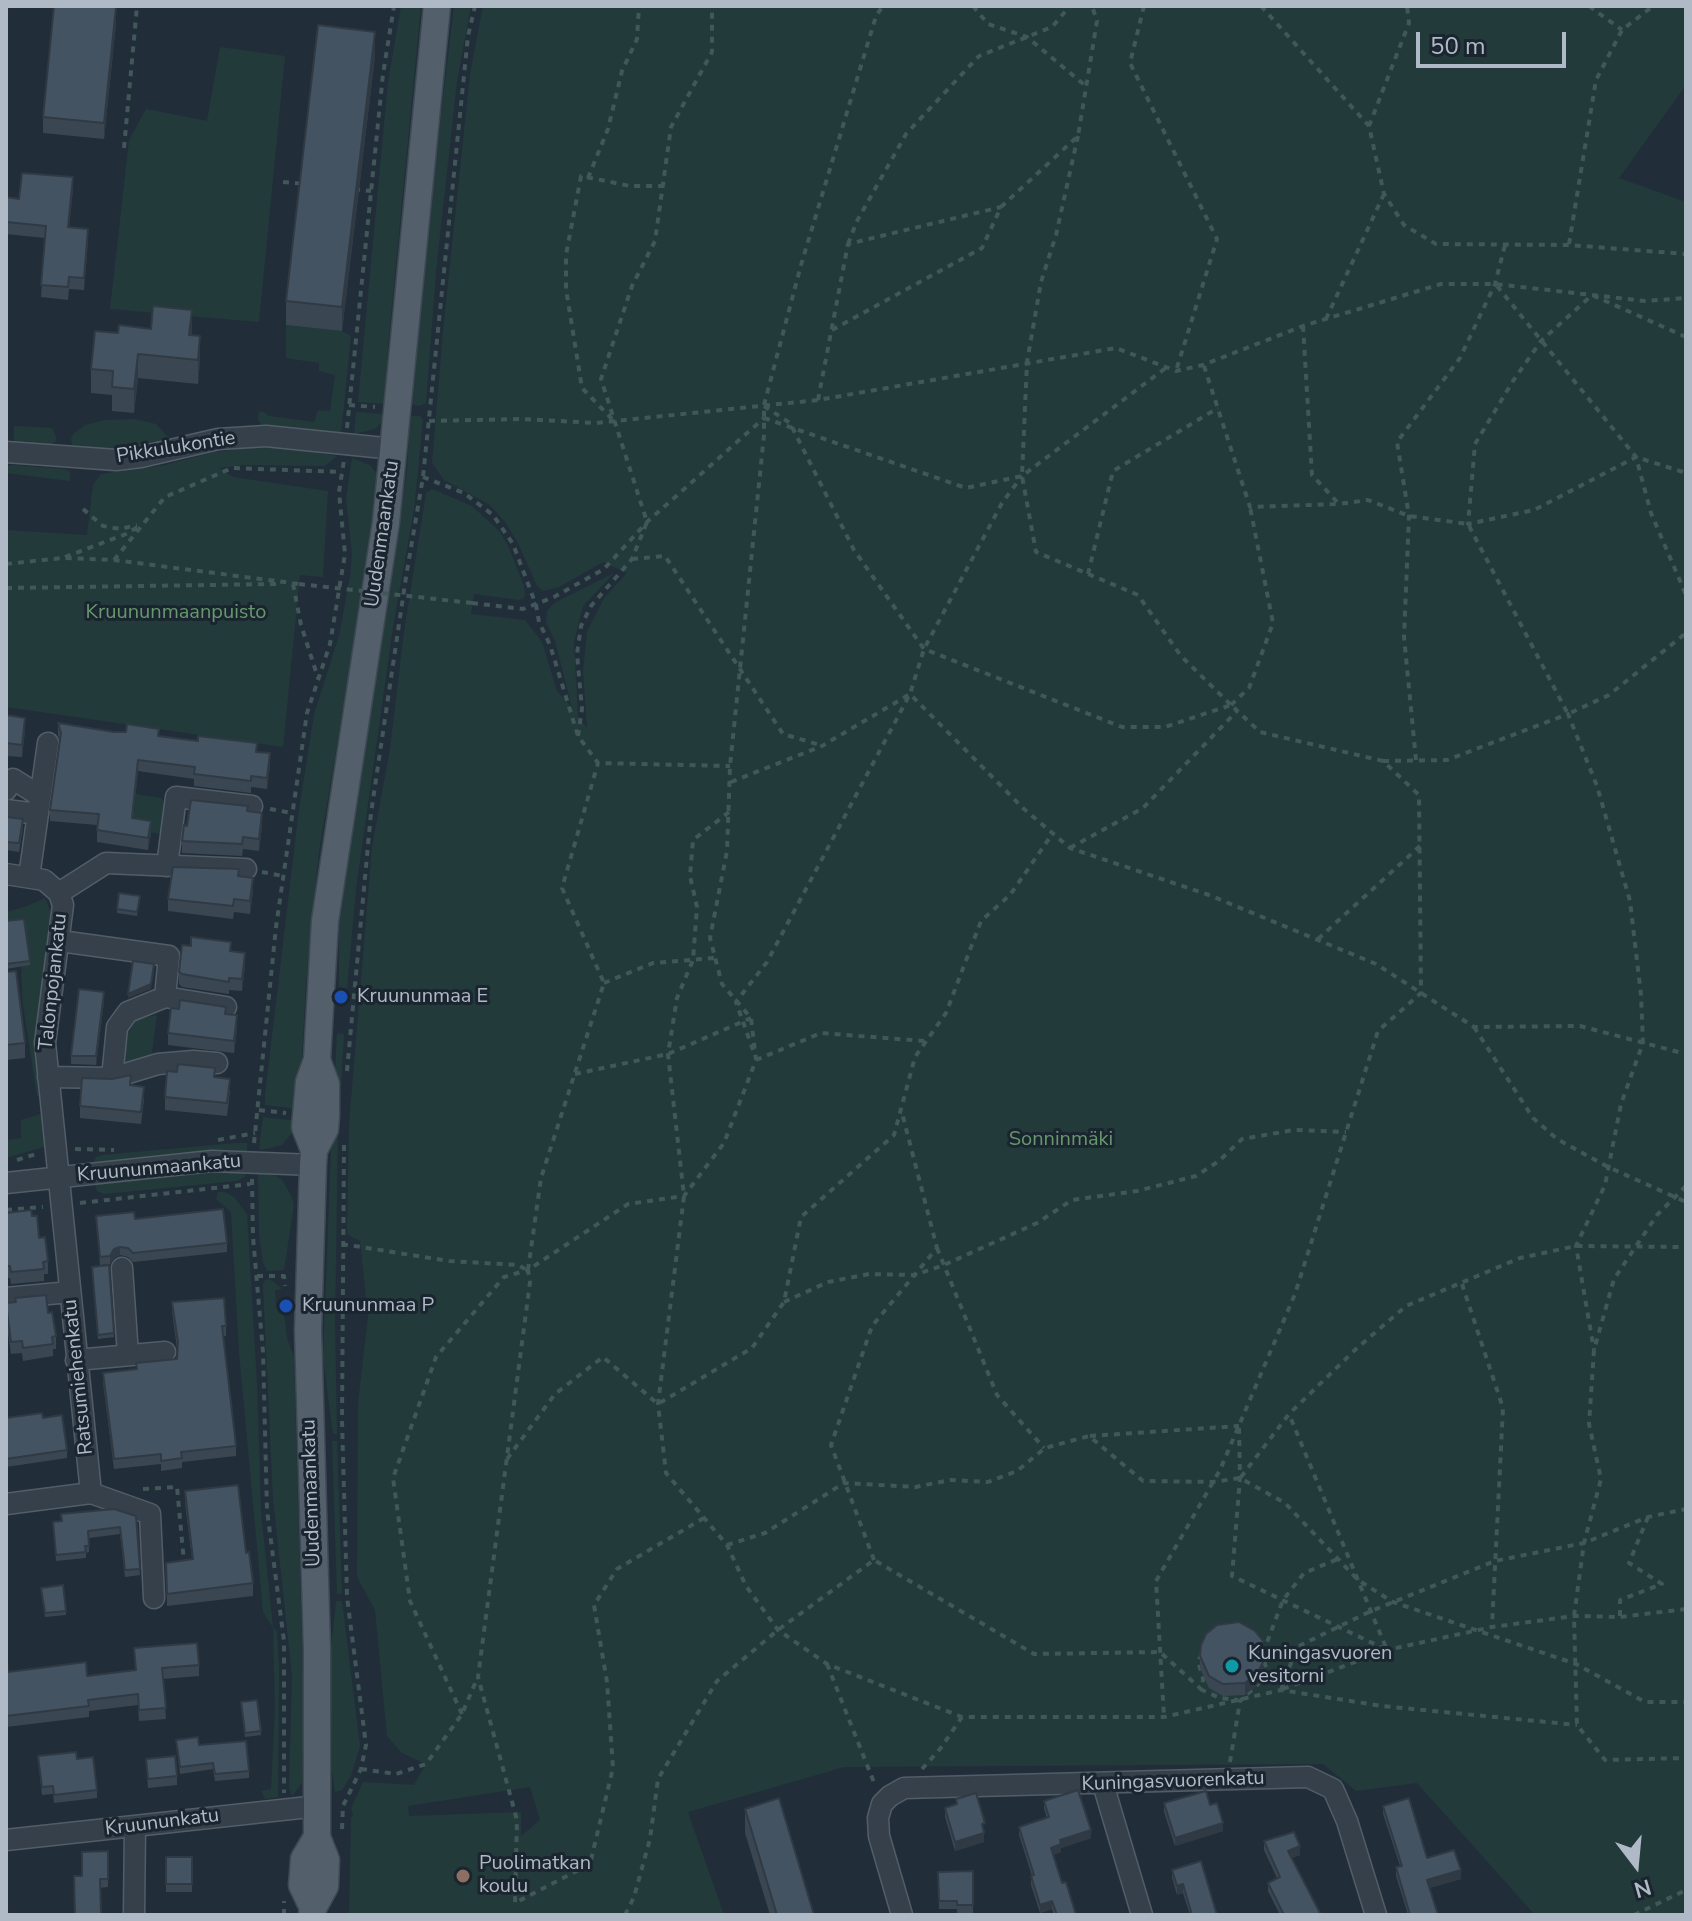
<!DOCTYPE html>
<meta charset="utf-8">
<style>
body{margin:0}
#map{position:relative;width:1692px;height:1921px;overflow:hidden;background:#212e3a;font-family:"Nunito Sans",sans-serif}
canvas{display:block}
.frame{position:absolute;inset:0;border:8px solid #b0bac6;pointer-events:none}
.north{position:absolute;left:1596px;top:1825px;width:80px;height:80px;-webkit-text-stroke:6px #1a252f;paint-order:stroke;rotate:164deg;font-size:22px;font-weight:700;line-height:32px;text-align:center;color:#b0bac6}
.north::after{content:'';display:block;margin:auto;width:28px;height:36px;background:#b0bac6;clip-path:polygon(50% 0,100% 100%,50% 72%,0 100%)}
.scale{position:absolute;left:1416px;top:32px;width:150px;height:36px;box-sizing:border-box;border:4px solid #b0bac6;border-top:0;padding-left:10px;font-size:24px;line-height:28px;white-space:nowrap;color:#b0bac6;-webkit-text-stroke:6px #1a252f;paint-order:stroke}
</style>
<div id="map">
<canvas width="1692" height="1921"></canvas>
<div class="frame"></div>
<div class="north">N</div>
<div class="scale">50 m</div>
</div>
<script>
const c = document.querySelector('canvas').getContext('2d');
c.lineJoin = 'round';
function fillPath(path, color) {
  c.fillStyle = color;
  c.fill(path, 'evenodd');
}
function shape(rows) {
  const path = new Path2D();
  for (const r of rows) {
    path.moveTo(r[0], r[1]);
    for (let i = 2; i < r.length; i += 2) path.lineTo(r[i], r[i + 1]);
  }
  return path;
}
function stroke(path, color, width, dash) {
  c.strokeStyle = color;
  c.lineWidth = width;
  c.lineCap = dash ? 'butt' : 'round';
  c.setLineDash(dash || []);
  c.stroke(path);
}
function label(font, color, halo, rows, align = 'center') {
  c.font = font + ' "Nunito Sans",sans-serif';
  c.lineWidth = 6;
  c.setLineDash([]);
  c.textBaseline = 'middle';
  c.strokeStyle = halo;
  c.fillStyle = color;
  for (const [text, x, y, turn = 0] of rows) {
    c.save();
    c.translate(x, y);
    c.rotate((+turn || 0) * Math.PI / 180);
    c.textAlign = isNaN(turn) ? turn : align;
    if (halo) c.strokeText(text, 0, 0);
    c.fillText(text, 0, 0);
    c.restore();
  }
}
fillPath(shape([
 [401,6,421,6,388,347,385,404,358,402,388,82],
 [454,6,471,6,457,81,436,272,426,403,419,406,412,404,420,290],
 [483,6,1686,6,1686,85,1619,178,1686,202,1686,1915,1535,1915,1417,1783,1356,1791,1323,1764,844,1767,688,1812,724,1915,349,1915,351,1818,353,1815,351,1808,363,1782,414,1785,426,1764,402,1753,387,1736,375,1610,357,1577,358,1403,368,1317,360,1241,347,1234,349,1124,372,847,390,749,404,632,426,493,432,489,472,506,500,532,508,546,524,586,525,595,523,599,519,600,474,594,471,614,525,620,542,642,557,691,572,708,555,641,546,622,547,611,554,603,614,573,583,606,574,641,578,716,587,728,583,671,587,631,605,597,627,573,603,562,559,587,543,591,537,586,518,543,505,522,490,505,444,480,432,463,443,331,470,74],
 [530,1787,540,1820,521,1836,521,1812,409,1816,408,1806],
 [220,47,285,56,259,322,110,309,129,140,146,109,207,121],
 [286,325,342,331,351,336,341,434,262,426,258,419,259,412,262,411,269,416,314,422,318,410,330,411,335,375,319,371,319,363,286,358],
 [356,412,384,414,383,421,375,429,354,434],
 [410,416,420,416,423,420,414,510,393,627,356,889,347,988,339,988,339,919,407,470],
 [134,419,156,424,168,437,167,442,124,450,76,448,72,445,71,439,74,433,85,425,105,420],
 [14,426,52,428,56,436,56,441,51,445,14,442],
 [282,447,337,456,325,466,242,465,219,468,233,477,328,491,323,577,300,575,283,747,6,707,6,530,87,535,93,485,101,474,161,466,214,452,248,448],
 [352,458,370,465,376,472,378,481,374,527,319,851,306,985,299,1109,265,1105,265,1095,298,817,314,714,339,636,350,576,352,554,346,498],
 [13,465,65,469,70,472,70,481,6,473,6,466],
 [136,794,161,798,167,807,164,834,132,830],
 [45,898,52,916,36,1045,41,1096,37,1096,23,1005,21,966,6,925,6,912,25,907],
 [157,1015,151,1060,126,1067,122,1061,127,1021],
 [337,1033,344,1034,340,1106,333,1110],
 [44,1113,47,1146,6,1158,6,1140,21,1138,21,1120],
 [263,1117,298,1121,296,1128,282,1145,261,1150,259,1149],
 [332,1123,338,1123,335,1324,337,1434,333,1434,323,1358],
 [236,1143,247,1143,247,1151,209,1152,93,1164,96,1157,102,1155],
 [226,1171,246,1171,245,1177,236,1181,104,1194,97,1191,95,1184],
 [260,1172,273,1174,282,1180,292,1197,294,1205,284,1270,267,1271,263,1263,259,1234,258,1175],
 [218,1192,225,1192,234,1197,247,1214,257,1383,261,1512,273,1628,277,1631,279,1670,278,1797,265,1799,261,1791,271,1789,275,1708,273,1628,263,1612,239,1352,231,1212,216,1199],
 [270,1279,282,1289,275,1290,276,1307,283,1307,287,1338,294,1357,304,1710,302,1783,292,1796,289,1788,292,1676,273,1498,263,1285,265,1280],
 [332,1441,337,1441,342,1593,340,1594,337,1594],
 [336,1601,342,1601,360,1746,351,1776,342,1790,335,1792,332,1770,330,1659]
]), '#233a3b');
const minor = shape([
 [6,452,116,460,141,457,218,439,266,436,394,449],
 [6,790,13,779,40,796],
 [6,810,38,814],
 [167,866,176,797,252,806],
 [6,874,44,880,59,893,63,905,45,1043,91,1493,6,1504],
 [29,877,48,743],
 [59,893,106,863,246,869],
 [60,941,169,956,165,997],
 [48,1077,112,1078,158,1064,193,1061,217,1063],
 [112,1078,117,1027,128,1012,165,997,226,1007],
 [6,1183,212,1161,313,1165],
 [122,1268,128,1355],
 [6,1298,70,1292],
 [76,1360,165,1352],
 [91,1493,150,1514,154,1598],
 [1103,1784,1142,1915],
 [6,1840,318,1806],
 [134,1915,135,1826],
 [902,1915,879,1836,878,1818,882,1804,890,1796,904,1788,1308,1777,1333,1789,1347,1821,1376,1915]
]);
const major = shape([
 [314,1150,305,1127,309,1082,317,1060,325,921,386,522,437,6],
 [313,1908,302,1885,303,1873,304,1859,317,1837],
 [312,1915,313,1908,325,1886,326,1860,317,1837,317,1650,308,1330,313,1165,314,1150,325,1129,326,1116,326,1084,317,1060]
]);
stroke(minor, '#535d68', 23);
stroke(major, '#3e4953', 29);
stroke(shape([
 [973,6,988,24,1027,37,1087,87],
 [1144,6,1130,63,1217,239,1176,371],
 [1261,6,1369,126,1384,194,1404,225,1436,244,1569,245,1686,254],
 [1589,6,1622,30],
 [1369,126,1409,23,1407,6],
 [1078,136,1056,235,1041,282,1027,362,1022,476,1036,552,1138,595,1181,656,1231,705],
 [124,148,137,6],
 [588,178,608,129,622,71,637,39,639,6],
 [283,182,305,184],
 [354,189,371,191],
 [848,244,857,221,906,134,979,56,1052,27,1070,6],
 [1569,244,1596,80,1622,30,1653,6],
 [1497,286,1636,457,1651,513,1686,595],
 [1326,319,1384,194],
 [1303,326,1312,475,1339,504,1368,500,1409,516,1468,524,1568,714,1609,695,1686,633],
 [832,330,982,248,1001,207,1078,136,1097,21,1092,6],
 [1686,337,1592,295,1541,341,1513,381,1475,444,1468,524,1534,510,1636,457,1686,473],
 [1204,366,1250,507,1339,504],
 [818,400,848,244,1001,207],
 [349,405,375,407],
 [764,405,801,265,876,16,883,6],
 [764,406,790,423,854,550,924,649,1122,727,1165,727,1231,705,1260,732,1383,761,1419,795,1421,993,1378,1031,1295,1294,1220,1470,1156,1581,1164,1717],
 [764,418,966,488,1022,476,1167,367],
 [612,419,582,388,566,289,566,255,581,176,630,186,663,186],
 [429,421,522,419,596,423,818,400,1116,348,1176,371,1203,365,1303,326,1441,284,1495,284,1645,301,1686,298],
 [347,428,383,74,394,6],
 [423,477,464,493,493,515,513,544,536,605,539,622,550,645,578,736,598,763,730,766],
 [83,509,103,526,120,529,137,525],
 [65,557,126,534,141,525],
 [632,559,665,556,783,734,820,745],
 [114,560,165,497,232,468,342,472],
 [6,564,63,558,114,560,299,584],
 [1088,574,1113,471,1218,408],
 [293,584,301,625,318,678],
 [6,588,276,584],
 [472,603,523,609,554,597,604,569,647,522,764,418],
 [1231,705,1249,688,1273,623,1250,507],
 [578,736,582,709,577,654,581,626,591,606,632,559,647,522,601,379,632,286,655,241,671,127,712,52,712,6],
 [1416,760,1404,637,1409,516,1397,442,1460,358,1495,284,1505,245],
 [1383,761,1447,760,1568,714,1597,786,1630,901,1641,995,1643,1043,1621,1104,1605,1185,1576,1246,1594,1350],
 [731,782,822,746,910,694,1024,809,1070,848,1209,895,1376,964,1474,1027,1580,1026,1686,1054],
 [270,809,292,813],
 [729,812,693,840,690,876,697,907,693,960,677,998,668,1054,684,1196,658,1404,666,1473,727,1545,746,1586,778,1630,827,1664,962,1717,1164,1717,1281,1690,1382,1706,1577,1725],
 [1070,848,1143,808,1237,711],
 [262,872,283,876],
 [1318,939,1420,846],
 [604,983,653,963,715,958],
 [1474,1027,1533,1118,1557,1139,1608,1167,1686,1202],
 [753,1050,736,1002,767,962,910,694,924,649,1002,503,1022,476],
 [756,1060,821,1033,924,1041],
 [347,1071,371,813,406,577,423,477,468,36,475,6],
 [575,1074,668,1054,751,1018],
 [259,1110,286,1113],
 [218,1140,255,1133],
 [254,1143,276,927,307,713,330,644,345,554,339,492,344,460],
 [75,1149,114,1150],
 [17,1160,39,1153],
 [252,1179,253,1237,263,1352,267,1510,284,1641,284,1793],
 [1686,1186,1657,1215,1614,1279,1594,1350,1589,1424,1601,1479,1584,1543,1574,1616,1577,1725,1605,1760,1686,1758],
 [80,1203,250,1184],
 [6,1210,43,1207],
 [342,1244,449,1261,518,1265,525,1269],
 [937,1248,997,1395,1044,1448],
 [528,1270,541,1178,604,983,562,888,598,763],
 [257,1276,284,1276,285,1286],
 [1462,1284,1503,1408,1492,1626],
 [784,1302,828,1282,869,1274,915,1275,944,1265,1037,1223,1072,1200,1137,1191,1196,1176,1219,1161,1242,1139,1294,1130,1346,1132],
 [1239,1428,1240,1478,1232,1576,1387,1650,1289,1414],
 [1090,1436,1239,1426],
 [507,1459,555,1394,603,1357,658,1404,752,1348,784,1302,801,1217,894,1135,915,1057,946,1013,981,921,1010,895,1053,833],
 [1241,1477,1289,1414,1356,1349,1406,1306,1520,1258,1576,1246,1686,1247],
 [143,1489,177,1487,184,1562,186,1561],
 [704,1518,617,1569,594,1605,607,1682,613,1768,590,1864,515,1903,517,1820,478,1677,530,1282,528,1270,628,1204,684,1196,724,1143,756,1060,751,1018,722,984,710,938,727,851,730,766,764,435,764,406],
 [727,1545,765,1533,844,1483,916,1487,950,1480,988,1482,1017,1471,1045,1448,1089,1436,1143,1481,1213,1482,1240,1478,1285,1503,1358,1580,1393,1602,1576,1664,1645,1702,1686,1702],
 [874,1560,831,1445,872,1326,937,1248,902,1113],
 [1620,1616,1620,1600,1662,1584,1629,1563,1648,1517],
 [1263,1653,1283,1600,1304,1573,1338,1559],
 [1202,1654,1198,1661,1203,1679,1202,1690,1220,1698,1238,1700],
 [827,1664,875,1785],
 [1283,1689,1387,1650,1492,1627,1574,1616,1620,1617,1686,1609],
 [1281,1690,1297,1647,1371,1611,1495,1561,1584,1543,1648,1517,1686,1509],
 [462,1714,410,1601,393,1478,436,1357,504,1277,528,1270],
 [1230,1762,1240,1701,1268,1675,1261,1649],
 [361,1769,396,1774,426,1764,462,1714,477,1679],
 [922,1769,940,1749,962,1717],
 [342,1829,343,1806,361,1769,366,1745,347,1597,342,1420,344,1144],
 [284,1915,284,1901],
 [625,1915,634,1897,650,1839,658,1779,717,1681,778,1630,874,1560,1034,1654,1160,1652,1202,1690],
 [1634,1915,1686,1890]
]), '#415758', 4, [6, 6]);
stroke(minor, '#35404a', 20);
stroke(major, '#535f6b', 26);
stroke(shape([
 [299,584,472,603]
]), '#415758', 4, [6, 6]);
fillPath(shape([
 [116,24,104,139,43,133,43,117],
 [375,56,342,331,286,325,286,301],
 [73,189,69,227,88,241,84,290,69,289,68,300,41,297,45,238,6,234,6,197,19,199],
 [118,333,191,335,200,360,198,384,138,378,134,413,112,411,112,395,91,393,91,369],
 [6,715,25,730,22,757,6,756],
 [58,723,114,732,159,737,257,752,270,765,267,789,251,787,251,793,194,786,194,779,138,771,133,818,151,833,148,850,97,842,97,825,50,821,50,810,60,741,58,735],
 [6,817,23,827,19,852,6,850],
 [262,825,259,851,243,849,242,856,182,853,182,841,187,826],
 [239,876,253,891,250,914,234,912,233,919,168,911,168,899],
 [140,900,137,916,117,913,117,909],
 [6,921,30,961,30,965,6,969],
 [231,951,245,965,242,991,229,990,229,994,182,987,179,984,179,972],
 [6,972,25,1043,25,1058,6,1060],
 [104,1001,96,1065,71,1064,71,1056],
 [226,1014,237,1028,234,1053,168,1045,168,1033],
 [215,1077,230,1091,227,1116,165,1110,165,1097],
 [131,1085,144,1099,141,1124,80,1118,80,1106],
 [6,1213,32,1216,48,1261,48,1274,44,1274,44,1281,11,1284,10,1278,6,1278],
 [96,1216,135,1219,227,1243,227,1252,133,1262,128,1257,120,1255,114,1258,110,1264,100,1265],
 [109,1265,114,1337,98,1339,92,1267],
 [172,1302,226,1326,226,1336,223,1336,236,1446,236,1456,182,1462,182,1468,161,1471,161,1464,114,1469,103,1383,103,1373,136,1369,177,1359,177,1348,172,1312],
 [6,1303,48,1313,56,1336,56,1349,53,1349,53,1356,23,1361,22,1353,11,1354,6,1318],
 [6,1418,43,1418,67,1450,67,1458,6,1467],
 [185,1491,246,1553,253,1583,253,1596,167,1606,166,1563,192,1559,185,1503],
 [61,1514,136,1516,140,1575,125,1577,120,1534,89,1538,89,1552,86,1553,86,1558,56,1561,53,1522,61,1521],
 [41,1592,66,1611,66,1615,45,1617],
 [134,1648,199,1665,199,1676,163,1679,166,1719,139,1721,138,1705,89,1711,89,1717,6,1727,6,1656,8,1672,87,1676,135,1670],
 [1200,1656,1263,1674,1258,1684,1245,1695,1223,1696,1209,1688,1200,1668],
 [241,1706,261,1731,261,1735,245,1737],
 [176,1740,199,1745,249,1771,249,1778,215,1781,213,1769,180,1774],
 [38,1756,77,1759,97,1790,97,1798,54,1803,53,1794,42,1795],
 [146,1759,177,1776,177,1785,148,1788],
 [956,1799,985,1831,984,1832,984,1842,955,1851,945,1817,945,1808,956,1805],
 [1044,1801,1091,1838,1061,1848,1061,1852,1053,1855,1062,1883,1076,1915,1054,1915,1052,1909,1040,1913,1031,1885,1031,1876,1032,1876,1019,1835,1019,1827,1047,1818,1044,1809],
 [1164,1803,1210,1805,1223,1831,1175,1846,1164,1812],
 [1383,1806,1427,1858,1461,1879,1429,1888,1438,1915,1408,1915,1396,1876,1396,1867,1400,1866,1383,1814],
 [745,1809,814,1915,770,1915,745,1833],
 [1264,1841,1300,1855,1292,1858,1320,1915,1280,1915,1268,1891,1268,1883,1277,1878,1264,1850],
 [108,1851,108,1887,100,1888,82,1876],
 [166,1857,192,1857,192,1892,166,1892],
 [1172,1870,1217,1915,1190,1915,1183,1893,1177,1895,1172,1878],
 [973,1871,973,1913,957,1914,957,1909,939,1909,938,1872]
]), '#3a4753');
fillPath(shape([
 [116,7,116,24,104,139,104,123],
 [375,32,375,56,342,331,342,307],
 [73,177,73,189,68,239,68,227],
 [88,229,88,241,84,290,84,278],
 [192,310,192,334,189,359,189,335],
 [200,336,200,360,198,384,198,360],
 [138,354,138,378,134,413,134,389],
 [25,718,25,730,22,757,22,745],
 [270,753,270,765,267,789,267,778],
 [138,760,138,771,132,830,132,818],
 [262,813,262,825,259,851,259,839],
 [151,821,151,833,148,850,148,838],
 [253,878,253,891,250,914,250,901],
 [245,953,245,965,242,991,242,979],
 [154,968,151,989,128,998,128,994],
 [104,992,104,1001,96,1065,96,1056],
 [237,1015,237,1028,234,1053,234,1041],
 [120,1247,120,1255,114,1258,110,1264,110,1256,114,1249],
 [1263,1662,1263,1674,1258,1684,1245,1695,1245,1683],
 [1223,1823,1223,1831,1175,1846,1175,1838],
 [1091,1830,1091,1838,1061,1848,1061,1852,1051,1856,1051,1848,1060,1840],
 [984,1833,984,1842,955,1851,955,1842],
 [1300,1846,1300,1855,1288,1859,1288,1851],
 [1461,1870,1461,1879,1427,1889,1427,1880],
 [1183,1884,1183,1893,1177,1895,1177,1886],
 [1052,1901,1052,1909,1040,1913,1040,1905]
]), '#303a44');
const building = shape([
 [54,6,102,6,116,7,104,123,43,117,54,6],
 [318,25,375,32,342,307,286,301,318,25],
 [22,173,73,177,68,227,88,229,84,278,69,277,68,287,41,285,46,226,6,222,6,197,19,199,22,173],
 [153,306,192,310,189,335,200,336,198,360,138,354,134,389,112,387,113,371,91,369,95,331,118,333,119,325,151,329,153,306],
 [6,715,25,718,22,745,6,743,6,715],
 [58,723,114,732,126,732,127,724,159,729,158,736,198,741,198,736,257,743,256,752,270,753,267,778,251,776,251,781,194,774,195,767,138,760,132,818,151,821,148,838,97,830,99,814,50,810,61,733,58,723],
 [191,800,248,806,247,811,262,813,259,839,243,837,242,844,182,841,184,825,187,826,191,800],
 [6,817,23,819,19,843,6,842,6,817],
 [173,867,239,869,238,876,253,878,250,901,234,899,233,906,168,899,173,867],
 [119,893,140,896,137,912,117,909,119,893],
 [24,919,30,961,6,964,6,921,24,919],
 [191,937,231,942,230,951,245,953,242,979,229,978,229,982,182,974,179,972,182,945,191,946,191,937],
 [133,961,154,964,151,984,128,994,133,961],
 [16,971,25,1043,6,1045,6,972,16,971],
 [79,989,104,992,96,1056,71,1056,79,989],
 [180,1000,226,1007,225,1014,237,1015,234,1041,168,1033,171,1008,179,1009,180,1000],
 [178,1064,215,1068,214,1077,230,1079,227,1103,165,1097,167,1071,177,1072,178,1064],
 [131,1075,130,1085,144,1087,141,1112,80,1106,82,1078,112,1079,131,1075],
 [223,1209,227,1243,133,1253,128,1248,120,1247,114,1249,110,1256,100,1257,96,1216,134,1212,135,1219,223,1209],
 [31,1210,32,1216,37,1216,39,1238,45,1237,48,1261,43,1262,44,1269,11,1272,10,1266,6,1266,6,1213,31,1210],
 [109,1265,114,1333,98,1335,92,1267,109,1265],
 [46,1295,48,1313,52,1312,56,1336,52,1337,53,1344,23,1348,22,1341,11,1342,6,1303,16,1302,15,1298,46,1295],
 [224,1298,226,1326,222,1326,236,1446,181,1452,182,1458,161,1461,161,1454,114,1459,103,1373,137,1369,136,1363,177,1359,178,1342,172,1302,224,1298],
 [42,1413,43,1418,62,1415,67,1450,6,1459,6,1418,42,1413],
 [238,1485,246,1553,249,1552,253,1583,167,1594,166,1563,193,1559,185,1491,238,1485],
 [114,1509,136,1516,140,1569,125,1570,120,1527,88,1531,89,1546,85,1546,86,1552,56,1555,53,1522,62,1521,61,1514,114,1509],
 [63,1585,66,1611,45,1613,41,1588,63,1585],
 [1239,1622,1255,1631,1263,1641,1263,1662,1258,1672,1245,1683,1223,1684,1209,1676,1200,1656,1201,1645,1206,1634,1217,1625,1239,1622],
 [197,1643,199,1665,162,1668,166,1708,139,1710,138,1694,88,1700,89,1706,6,1716,6,1656,8,1672,86,1662,87,1676,136,1670,134,1648,197,1643],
 [257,1700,261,1731,245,1733,241,1702,257,1700],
 [198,1737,199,1745,246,1741,249,1771,215,1774,213,1763,180,1767,176,1740,198,1737],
 [76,1752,77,1759,93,1757,97,1790,54,1795,53,1786,42,1787,38,1756,76,1752],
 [175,1756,177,1776,148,1779,146,1759,175,1756],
 [1078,1790,1091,1830,1060,1840,1061,1844,1051,1848,1062,1883,1066,1882,1076,1915,1057,1915,1052,1901,1040,1905,1031,1876,1034,1875,1019,1827,1049,1817,1044,1801,1078,1790],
 [1206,1791,1210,1805,1217,1803,1223,1823,1175,1838,1164,1803,1206,1791],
 [976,1793,985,1823,982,1824,984,1833,955,1842,945,1808,957,1804,956,1799,976,1793],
 [779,1798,814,1915,777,1915,745,1809,779,1798],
 [1409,1798,1427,1858,1454,1850,1461,1870,1427,1880,1438,1915,1410,1915,1396,1867,1402,1866,1383,1806,1409,1798],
 [1294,1832,1300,1846,1288,1851,1320,1913,1316,1915,1284,1915,1268,1883,1280,1877,1264,1841,1294,1832],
 [108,1851,108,1879,100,1879,101,1915,75,1915,74,1876,82,1876,82,1852,108,1851],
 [166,1857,192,1857,192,1884,166,1884,166,1857],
 [1201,1861,1217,1915,1192,1915,1183,1884,1177,1886,1172,1870,1201,1861],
 [973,1871,973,1905,957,1905,957,1901,939,1901,938,1872,973,1871]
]);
fillPath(building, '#445361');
stroke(building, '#303a44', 2);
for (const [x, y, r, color] of [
 [341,997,8,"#1a4fb4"],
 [286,1306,8,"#1a4fb4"],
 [1232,1666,8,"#0f9aa8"],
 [463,1876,8,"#8d6e63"]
]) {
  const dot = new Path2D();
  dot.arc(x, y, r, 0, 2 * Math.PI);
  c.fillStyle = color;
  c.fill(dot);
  stroke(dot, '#1a252f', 3);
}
label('20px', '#b0bac6', '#1a252f', [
 ["Pikkulukontie",176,448,-9],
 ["Uudenmaankatu",383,534,-82],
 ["Talonpojankatu",54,982,-84],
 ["Kruununmaankatu",159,1169,-5],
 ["Ratsumiehenkatu",79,1377,-96],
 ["Uudenmaankatu",312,1493,-92],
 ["Kuningasvuorenkatu",1173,1782,-2],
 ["Kruununkatu",162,1823,-7]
]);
label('20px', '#66986d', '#1a252f', [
 ["Kruununmaanpuisto",176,613],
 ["Sonninmäki",1061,1140]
]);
label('20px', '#b0bac6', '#1a252f', [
 ["Kruununmaa E",357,997],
 ["Kruununmaa P",302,1306],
 ["Kuningasvuoren",1248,1654],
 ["vesitorni",1248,1677],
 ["Puolimatkan",479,1864],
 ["koulu",479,1887]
], 'left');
</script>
